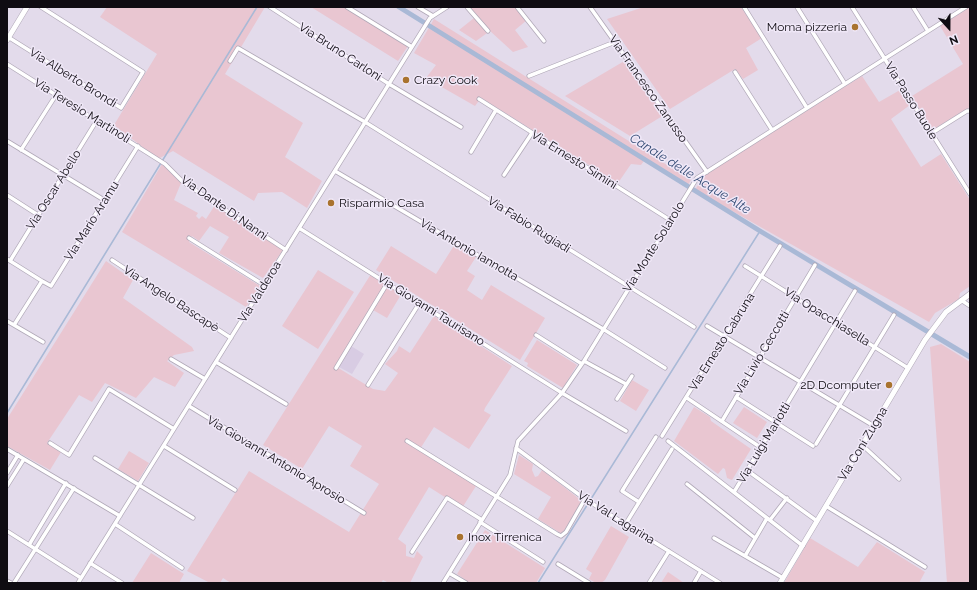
<!DOCTYPE html>
<meta charset="utf-8">
<style>
body{margin:0}
#map{position:relative;width:977px;height:590px;overflow:hidden;background:#e3dbeb;font-family:Raleway,sans-serif}
canvas{display:block}
.frame{position:absolute;inset:0;border:8px solid #0f0c12;pointer-events:none}
.north{position:absolute;left:929px;top:8px;width:40px;height:40px;-webkit-text-stroke:3px #f0e8f8;paint-order:stroke;rotate:159deg;font-size:11px;font-weight:700;line-height:16px;text-align:center;color:#0f0c12}
.north::after{content:'';display:block;margin:auto;width:14px;height:18px;background:#0f0c12;clip-path:polygon(50% 0,100% 100%,50% 72%,0 100%)}
</style>
<div id="map">
<canvas width="977" height="590"></canvas>
<div class="frame"></div>
<div class="north">N</div>
</div>
<script>
const c = document.querySelector('canvas').getContext('2d');
c.lineJoin = 'round';
function fillPath(path, color) {
  c.fillStyle = color;
  c.fill(path, 'evenodd');
}
function shape(rows) {
  const path = new Path2D();
  for (const r of rows) {
    path.moveTo(r[0], r[1]);
    for (let i = 2; i < r.length; i += 2) path.lineTo(r[i], r[i + 1]);
  }
  return path;
}
function stroke(path, color, width, dash) {
  c.strokeStyle = color;
  c.lineWidth = width;
  c.lineCap = dash ? 'butt' : 'round';
  c.setLineDash(dash || []);
  c.stroke(path);
}
function label(font, color, halo, rows, align = 'center') {
  c.font = font + ' Raleway,sans-serif';
  c.lineWidth = 3;
  c.setLineDash([]);
  c.textBaseline = 'middle';
  c.strokeStyle = halo;
  c.fillStyle = color;
  for (const [text, x, y, turn = 0] of rows) {
    c.save();
    c.translate(x, y);
    c.rotate((+turn || 0) * Math.PI / 180);
    c.textAlign = isNaN(turn) ? turn : align;
    if (halo) c.strokeText(text, 0, 0);
    c.fillText(text, 0, 0);
    c.restore();
  }
}
fillPath(shape([
 [351,346,364,354,352,374,339,367]
]), '#d8cce3');
fillPath(shape([
 [107,7,265,7,225,74,303,123,285,157,322,181,307,208,282,192,258,193,254,201,173,151,158,159,114,125,157,54,100,17],
 [311,7,344,7,408,46,398,61],
 [464,7,516,7,527,20,515,30,528,47,513,52,490,31,476,41,459,30,474,18],
 [644,7,741,7,762,38,746,48,758,70,743,79,735,69,670,109,669,108,607,19],
 [970,7,970,107,934,129,931,128,912,96,963,64,940,26],
 [434,19,691,180,688,185,646,158,641,165,631,164,618,183,481,98,475,106,426,78,436,65,414,53],
 [626,60,664,115,630,136,565,96],
 [862,76,879,102,900,90,910,105,891,119,921,167,941,154,970,200,970,286,960,293,959,299,935,313,929,322,695,190,704,175],
 [162,164,181,183,174,200,198,213,196,216,199,219,202,216,206,219,215,205,283,250,263,278,219,253,229,237,210,226,199,241,192,236,189,242,260,286,246,307,122,232],
 [455,244,476,257,467,271,475,276,467,290,482,300,491,285,545,318,520,360,376,270,391,246,436,274],
 [106,261,133,280,123,298,192,347,194,351,174,355,167,361,184,373,175,387,154,377,136,398,105,383,92,402,79,395,47,443,61,452,50,470,7,446,7,419],
 [318,270,354,292,318,349,282,326],
 [371,274,386,283,335,366,373,389,385,391,398,373,385,364,397,351,399,346,410,353,434,316,512,366,485,408,484,411,491,415,469,449,434,427,420,449,476,486,462,508,429,487,398,539,406,545,406,556,414,558,417,551,423,557,410,583,389,583,383,580,381,583,231,583,223,578,220,583,210,583,187,571,249,471,349,532,379,484,350,466,362,446,329,426,302,469,263,445],
 [388,284,402,293,387,318,373,310],
 [537,340,577,365,563,388,527,366,528,363,524,361],
 [941,344,970,362,970,583,947,583,930,347],
 [632,380,649,390,636,411,620,401],
 [694,407,710,417,711,421,751,449,732,480,727,478,725,469,723,468,718,474,674,441],
 [744,407,767,422,757,438,733,423],
 [129,451,149,463,138,481,118,469],
 [519,455,533,464,532,470,535,477,538,476,542,470,582,501,562,534,538,519,551,497,514,474],
 [611,526,629,537,605,580,601,583,596,583,589,579,592,573,586,569],
 [485,530,545,568,536,583,470,583,457,574],
 [810,538,858,567,877,542,925,572,919,583,784,583],
 [151,553,184,574,179,583,132,583],
 [668,572,684,583,661,583]
]), '#e9c6d1');
stroke(shape([
 [7,413,257,7],
 [538,583,760,231]
]), '#a9b9d6', 1.5);
stroke(shape([
 [399,7,760,231,970,357]
]), '#a9b9d6', 5);
const street = shape([
 [270,7,389,84,461,127],
 [347,7,412,47],
 [418,7,433,16],
 [467,7,488,31],
 [517,7,544,41],
 [590,7,707,172],
 [744,7,807,108],
 [797,7,845,84],
 [852,7,970,194],
 [913,7,928,31],
 [8,37,121,108,143,72,41,7],
 [230,61,238,48,365,122,694,327],
 [7,64,165,164,183,182,286,250],
 [735,72,772,130],
 [529,76,615,42],
 [479,99,670,220],
 [932,133,967,111,970,111],
 [7,141,104,200],
 [21,150,56,95],
 [471,152,496,110],
 [335,171,603,329,665,368],
 [504,175,532,133],
 [7,195,38,215],
 [299,228,562,393,626,431],
 [189,238,264,285],
 [7,259,42,281,14,325],
 [112,260,231,338],
 [10,261,97,120],
 [745,266,908,368],
 [42,281,51,286,138,146],
 [961,300,970,306],
 [7,321,43,342],
 [707,326,874,426],
 [536,335,582,364],
 [171,359,205,379],
 [584,361,626,384],
 [216,362,286,404],
 [336,368,388,282],
 [368,385,420,302],
 [736,397,813,446],
 [687,398,760,447],
 [617,399,632,376],
 [189,406,364,513],
 [722,421,815,265],
 [662,436,780,246],
 [407,441,557,534,561,536,566,532,585,499],
 [668,441,803,546],
 [50,443,69,455,109,389,174,429],
 [816,444,894,315],
 [862,445,899,479],
 [164,446,235,490],
 [516,448,585,499,720,583],
 [7,449,120,516],
 [95,458,193,518],
 [748,471,817,521],
 [7,473,18,455],
 [687,484,755,538],
 [7,486,24,459],
 [734,492,855,291],
 [639,502,622,491,656,437],
 [826,506,925,567],
 [770,520,787,498],
 [480,522,543,562],
 [115,524,182,568],
 [625,525,672,449],
 [7,531,81,578],
 [714,538,783,578],
 [29,545,66,483],
 [412,552,447,498,482,520],
 [745,556,766,520],
 [90,563,122,583],
 [558,564,589,583],
 [449,573,466,583],
 [7,581,11,583],
 [14,583,74,488],
 [78,583,430,18,447,7],
 [443,583,510,475,518,441,562,393,584,361,697,178,966,7],
 [649,583,669,551],
 [694,583,701,571]
]);
const secondary = shape([
 [7,40,27,7],
 [780,583,925,340,946,312,970,294]
]);
stroke(street, '#b0a8b7', 5);
stroke(secondary, '#b0a8b7', 6);
stroke(street, '#fff', 3.5);
stroke(secondary, '#fff', 5);
for (const [x, y, r, color] of [
 [855,27,4,"#a9732e"],
 [406,80,4,"#a9732e"],
 [331,203,4,"#a9732e"],
 [889,385,4,"#a9732e"],
 [460,537,4,"#a9732e"]
]) {
  const dot = new Path2D();
  dot.arc(x, y, r, 0, 2 * Math.PI);
  c.fillStyle = color;
  c.fill(dot);
  stroke(dot, '#f0e8f8', 1.5);
}
label('12px', '#0f0c12', '#f0e8f8', [
 ["Moma pizzeria",847,27,"right"],
 ["Crazy Cook",414,80],
 ["Risparmio Casa",339,203],
 ["2D Dcomputer",881,385,"right"],
 ["Inox Tirrenica",468,537]
], 'left');
label('12px', '#0f0c12', '#f0e8f8', [
 ["Via Bruno Carloni",340,52,33],
 ["Via Alberto Brondi",73,78,32],
 ["Via Francesco Zanusso",648,89,55],
 ["Via Passo Buole",911,101,58],
 ["Via Teresio Martinoli",82,111,32],
 ["Via Ernesto Simini",574,160,32],
 ["Via Oscar Abello",54,190,-58],
 ["Via Dante Di Nanni",224,208,35],
 ["Via Mario Aramu",92,221,-58],
 ["Via Fabio Rugiadi",529,225,32],
 ["Via Monte Solarolo",654,247,-58],
 ["Via Antonio Iannotta",469,250,30],
 ["Via Valderoa",260,292,-58],
 ["Via Angelo Bascapè",171,299,33],
 ["Via Giovanni Taurisano",431,310,32],
 ["Via Opacchiasella",827,317,32],
 ["Via Ernesto Cabruna",722,342,-58],
 ["Via Livio Ceccotti",762,353,-59],
 ["Via Luigi Mariotti",764,443,-59],
 ["Via Coni Zugna",863,444,-59],
 ["Via Giovanni Antonio Aprosio",276,460,31],
 ["Via Val Lagarina",616,518,32]
]);
label('italic 13px', '#364d76', '#f0e8f8', [
 ["Canale delle Acque Alte",690,174,32]
]);
</script>
